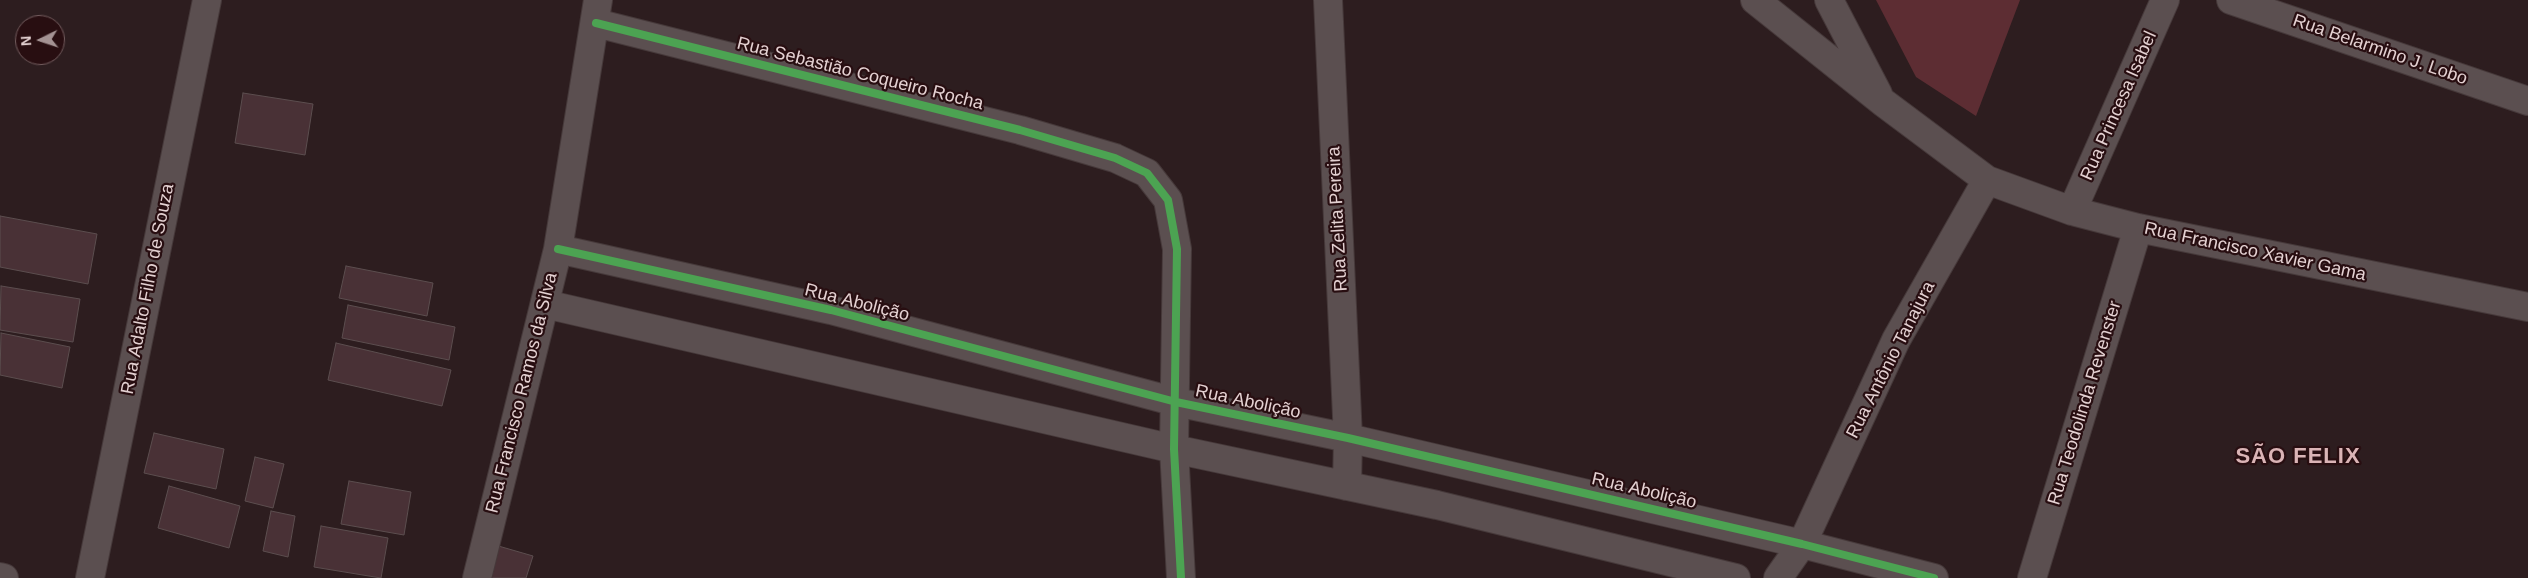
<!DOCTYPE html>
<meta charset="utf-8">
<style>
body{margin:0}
#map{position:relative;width:2528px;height:578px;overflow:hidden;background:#2d1d1f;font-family:Helvetica,sans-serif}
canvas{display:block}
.north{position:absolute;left:15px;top:15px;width:50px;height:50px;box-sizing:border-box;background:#280e11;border:1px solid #735c5e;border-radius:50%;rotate:266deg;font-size:14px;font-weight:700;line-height:20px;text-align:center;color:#e4d1d2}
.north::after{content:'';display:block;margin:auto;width:18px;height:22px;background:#a49293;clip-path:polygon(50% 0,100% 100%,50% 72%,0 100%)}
</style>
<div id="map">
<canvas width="2528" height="578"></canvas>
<div class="north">N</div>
</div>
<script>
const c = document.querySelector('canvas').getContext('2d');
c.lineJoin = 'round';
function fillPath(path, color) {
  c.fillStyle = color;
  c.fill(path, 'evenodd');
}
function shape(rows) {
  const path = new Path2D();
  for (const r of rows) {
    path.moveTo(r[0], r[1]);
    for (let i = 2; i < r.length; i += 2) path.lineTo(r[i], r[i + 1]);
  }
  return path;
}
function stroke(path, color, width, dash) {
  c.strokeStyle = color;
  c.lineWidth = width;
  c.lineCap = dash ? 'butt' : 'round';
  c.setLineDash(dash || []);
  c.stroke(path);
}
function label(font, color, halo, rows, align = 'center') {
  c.font = font + ' Helvetica,sans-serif';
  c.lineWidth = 4.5;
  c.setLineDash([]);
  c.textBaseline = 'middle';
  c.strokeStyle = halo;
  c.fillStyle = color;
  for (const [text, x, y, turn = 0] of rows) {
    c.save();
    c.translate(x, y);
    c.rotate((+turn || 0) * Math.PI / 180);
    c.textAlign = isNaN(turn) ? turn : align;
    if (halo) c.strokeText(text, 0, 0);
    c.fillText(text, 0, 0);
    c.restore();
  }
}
fillPath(shape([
 [1876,0,2020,0,1976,116,1916,77]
]), '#5d2d33');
const building = shape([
 [243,93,313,104,305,155,235,143,243,93],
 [0,216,97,234,88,284,0,267,0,216],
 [346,266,433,283,427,316,339,298,346,266],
 [1,286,80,299,73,342,0,330,1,286],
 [348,305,455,327,449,360,342,338,348,305],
 [1,333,70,347,62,388,0,375,1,333],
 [336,343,451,370,442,406,328,380,336,343],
 [154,433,224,449,216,489,144,473,154,433],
 [255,457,284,464,273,508,245,501,255,457],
 [349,481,411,492,404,535,341,524,349,481],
 [169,486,240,506,229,548,158,528,169,486],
 [271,511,295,516,288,557,263,551,271,511],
 [321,526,388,538,381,578,314,567,321,526],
 [495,545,533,556,526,578,486,578,495,545]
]);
fillPath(building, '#493136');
stroke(building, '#5c4e4f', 1);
const minor = shape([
 [1328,0,1348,438,1347,486],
 [1755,0,1884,103,1987,180,2072,211,2138,228,2528,307],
 [1829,0,1878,94],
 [2231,0,2528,101],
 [596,23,1020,130,1115,158,1147,173,1168,200,1177,249,1174,449,1181,578],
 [2072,211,2165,0],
 [558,249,831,310,1176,402,1348,438,1802,544,1934,578],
 [545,304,1174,449,1437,505,1736,578],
 [0,577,4,578],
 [90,578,207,0],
 [477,578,558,249,598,0],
 [1778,578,1802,544,1896,340,1987,180],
 [2032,578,2138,228]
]);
stroke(minor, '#46393a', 30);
stroke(minor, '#5b4f50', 28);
stroke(shape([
 [596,23,1020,130,1115,158,1147,173,1168,200,1177,249,1174,449,1181,578],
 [558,249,831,310,1176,402,1348,438,1802,544,1934,578]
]), '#4ca352', 8);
label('18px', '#e4d1d2', '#280e11', [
 ["Rua Belarmino J. Lobo",2380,50,19],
 ["Rua Sebastião Coqueiro Rocha",860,74,14],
 ["Rua Princesa Isabel",2119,106,-66],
 ["Rua Zelita Pereira",1338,219,-93],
 ["Rua Francisco Xavier Gama",2255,252,12],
 ["Rua Adalto Filho de Souza",148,289,-79],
 ["Rua Abolição",857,303,14],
 ["Rua Antônio Tanajura",1891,360,-63],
 ["Rua Francisco Ramos da Silva",522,393,-76],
 ["Rua Abolição",1248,402,12],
 ["Rua Teodolinda Revenster",2085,403,-73],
 ["Rua Abolição",1644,491,13]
]);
c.letterSpacing = '1px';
label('bold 22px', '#dab4b6', '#280e11', [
 ["SÃO FELIX",2298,457]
]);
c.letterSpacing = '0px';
</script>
